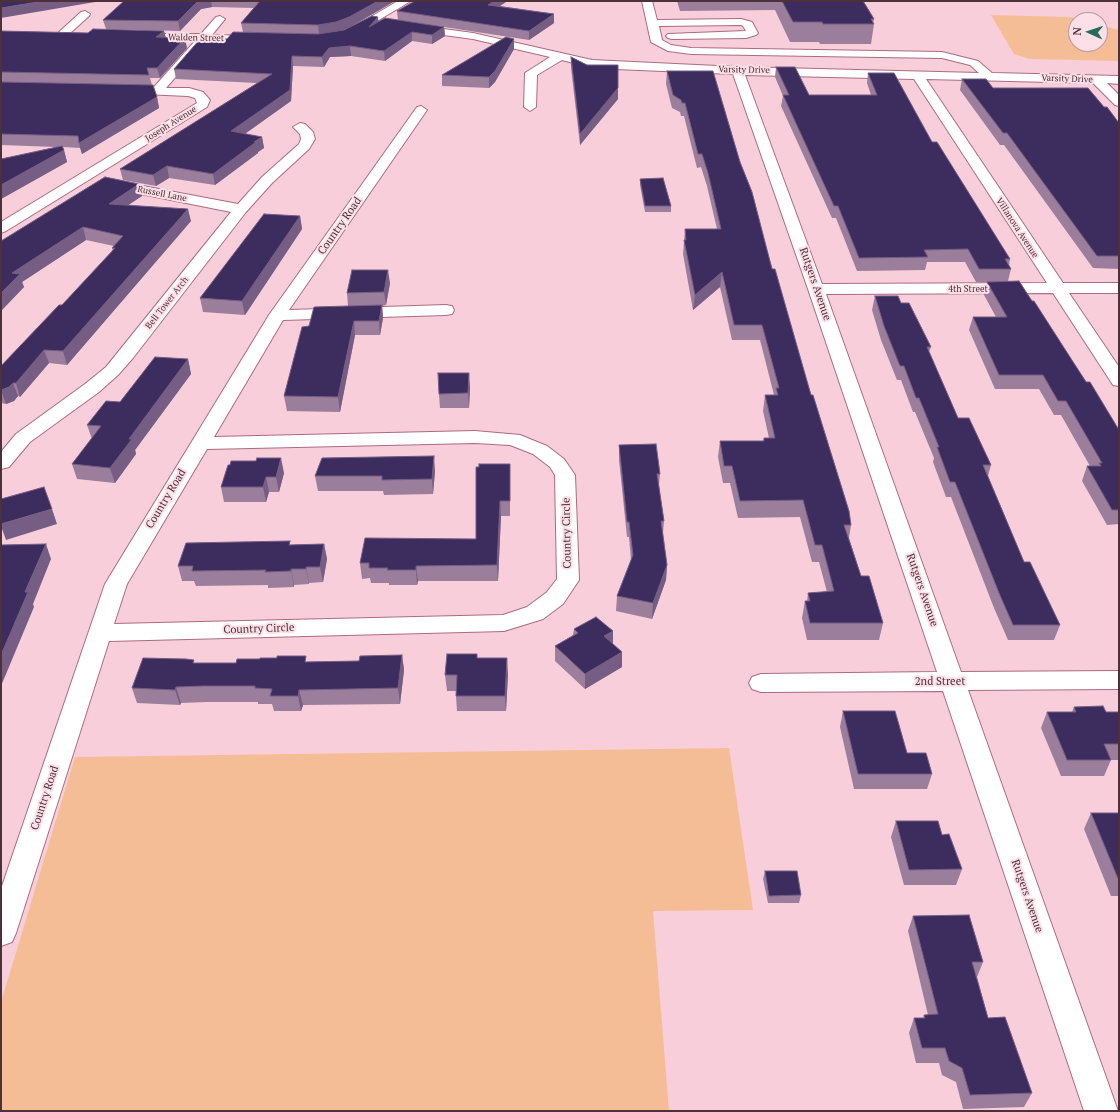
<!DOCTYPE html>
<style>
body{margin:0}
#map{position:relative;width:1120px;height:1112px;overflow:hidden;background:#f9cedb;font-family:"PT Serif",serif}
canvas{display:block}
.frame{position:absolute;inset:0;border:2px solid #4c303a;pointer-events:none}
.north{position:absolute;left:1068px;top:12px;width:40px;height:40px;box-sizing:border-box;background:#fddfe8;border:1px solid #b699a2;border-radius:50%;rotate:273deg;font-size:11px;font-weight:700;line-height:16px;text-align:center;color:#4c303a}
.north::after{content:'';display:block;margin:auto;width:14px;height:18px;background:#266a5c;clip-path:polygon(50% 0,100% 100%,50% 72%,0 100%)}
</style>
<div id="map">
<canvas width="1120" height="1112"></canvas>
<div class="frame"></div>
<div class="north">N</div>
</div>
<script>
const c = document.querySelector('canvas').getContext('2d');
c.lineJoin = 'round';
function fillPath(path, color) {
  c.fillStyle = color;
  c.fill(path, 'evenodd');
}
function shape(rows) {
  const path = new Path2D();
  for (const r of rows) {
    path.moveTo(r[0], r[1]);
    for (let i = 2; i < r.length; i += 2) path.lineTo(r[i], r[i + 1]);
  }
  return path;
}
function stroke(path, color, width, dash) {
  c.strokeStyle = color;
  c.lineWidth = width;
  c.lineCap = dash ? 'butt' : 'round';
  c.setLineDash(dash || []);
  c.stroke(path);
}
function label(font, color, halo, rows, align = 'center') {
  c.font = font + ' "PT Serif",serif';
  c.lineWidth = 4;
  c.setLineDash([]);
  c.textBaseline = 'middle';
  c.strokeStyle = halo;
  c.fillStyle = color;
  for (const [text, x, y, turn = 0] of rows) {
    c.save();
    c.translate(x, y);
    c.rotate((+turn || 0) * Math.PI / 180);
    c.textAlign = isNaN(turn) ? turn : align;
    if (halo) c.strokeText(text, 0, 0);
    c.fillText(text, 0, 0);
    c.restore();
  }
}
fillPath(shape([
 [991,15,1070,17,1083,20,1076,20,1076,44,1100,44,1100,25,1119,30,1119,61,1030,59,1014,54],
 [729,748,753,910,653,911,669,1111,1,1111,1,1002,75,757]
]), '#f5bd95');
const minor = shape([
 [398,1,411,1,355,34,351,35,345,32,398,1],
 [642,1,652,1,657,20,741,19,752,22,758,33,756,35,746,38,672,39,668,38,666,36,668,34,746,31,743,26,741,25,659,26,662,40,671,45,691,48,942,52,978,61,992,73,1119,76,1119,84,1107,83,1119,95,1119,106,1115,105,1093,83,926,79,1063,283,1119,283,1119,293,1069,293,1119,367,1119,386,1113,385,1053,293,826,294,961,672,1119,671,1119,689,968,690,1118,1111,1084,1111,943,691,761,692,752,689,749,683,752,677,761,674,937,672,808,289,733,74,592,68,562,60,537,75,536,107,530,111,524,107,525,73,550,57,473,39,414,31,409,28,414,25,473,33,592,60,738,67,979,73,970,65,942,58,691,54,668,51,651,42,642,1],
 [745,75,914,79,1047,283,822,284,745,75],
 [85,11,90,14,89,16,67,36,59,36,57,34,59,32,81,12,85,11],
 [220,16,225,19,212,35,258,36,264,39,258,42,207,41,166,88,189,88,203,92,210,100,207,107,6,231,1,233,1,222,197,103,195,98,188,96,121,93,119,90,121,87,125,86,154,87,195,41,136,39,130,36,132,34,201,34,216,17,220,16],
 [421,106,427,110,289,310,446,305,452,306,454,310,452,314,446,315,283,320,214,437,475,431,520,435,547,446,564,459,575,475,579,580,563,604,543,619,504,631,109,641,16,933,12,942,1,946,1,889,105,584,269,315,417,107,421,106],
 [475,443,510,445,533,454,550,467,555,475,557,579,547,592,527,607,503,615,114,624,127,584,207,449,475,443],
 [300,123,305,124,313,132,315,139,309,149,272,183,246,212,133,358,118,375,99,392,30,442,9,467,1,469,1,452,16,434,85,384,106,367,231,212,106,187,104,184,106,181,111,180,238,204,262,177,299,144,301,139,300,134,293,127,300,123]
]);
stroke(minor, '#ab6b82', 2);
fillPath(minor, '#fff');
fillPath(shape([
 [124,1,395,1,352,26,378,21,398,20,397,11,415,1,506,1,506,2,500,6,554,14,554,23,529,40,444,27,445,36,432,44,412,41,385,61,351,56,330,57,324,67,293,66,291,101,245,134,262,137,264,148,258,152,258,153,215,185,169,178,156,186,123,180,120,169,257,83,176,79,174,69,227,39,243,32,241,23,254,8,212,7,201,9,180,31,106,29,103,20],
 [677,1,869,1,864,2,874,19,873,23,874,24,871,44,820,44,819,42,790,42,775,10,680,11],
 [1,31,88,33,164,31,166,37,187,48,160,78,150,78,152,85,157,97,159,108,82,154,80,148,63,147,67,162,1,199,1,159,56,147,1,145],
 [514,39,514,49,495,82,489,88,442,86,442,75],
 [571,57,587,65,618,99,580,145,571,68],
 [776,67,809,95,871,95,867,83,868,73,932,142,1010,259,1009,265,1011,269,1008,281,1032,301,1119,430,1119,524,1107,525,1082,481,1087,466,1090,466,1061,415,1054,415,1039,389,995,389,969,330,973,317,996,317,984,295,987,282,976,282,965,262,927,262,925,270,857,271,836,218,832,218,781,106,783,96,775,77],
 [667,71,740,162,811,395,851,525,849,538,861,576,883,623,879,640,807,640,802,618,805,601,807,601,808,593,827,592,819,562,812,562,800,517,738,518,730,483,723,483,718,457,720,441,763,441,764,438,769,438,763,411,765,395,774,395,760,340,732,340,720,287,693,310,683,254,685,229,717,229,707,186,701,167,697,168,684,116,681,116,680,112,672,108,666,84],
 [962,79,993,88,1104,107,1119,123,1119,269,1093,268,1004,145,1000,145,960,90],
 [640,179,671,206,671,212,645,212,640,185],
 [139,184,142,196,128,205,191,221,67,365,49,363,20,397,18,396,14,401,6,404,1,403,1,366,62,305,113,251,112,248,114,246,86,240,22,282,24,287,1,311,1,241],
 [300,216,302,229,245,315,203,312,200,298],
 [390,283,386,305,382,306,383,318,380,335,355,335,340,412,287,411,284,396,348,306,347,293],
 [875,296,901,303,931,347,929,352,958,418,991,465,988,476,1024,562,1060,625,1054,640,1008,640,994,608,951,497,946,497,933,462,934,458,915,412,913,412,901,380,897,380,881,340,872,310],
 [188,359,191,374,135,450,136,454,115,483,77,479,72,464,92,439,87,425,120,402],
 [470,387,469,408,440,408,439,394],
 [619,445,660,474,659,485,664,521,663,533,667,565,666,580,652,619,616,611,617,596,631,560,629,537,627,537,619,460],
 [256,461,284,473,279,492,269,492,266,502,224,502,221,487,230,465],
 [435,471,433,494,384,495,383,491,318,491,315,476],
 [510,479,510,516,501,516,498,581,418,581,417,585,389,585,389,583,371,583,370,578,362,579,360,563,476,539],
 [290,541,290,545,324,544,327,559,323,582,309,583,309,584,294,585,294,587,268,588,268,585,196,586,194,581,182,581,178,566],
 [574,629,613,631,613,644,622,667,585,689,555,661,555,646,573,635],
 [402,655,404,670,400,704,303,705,301,711,274,711,272,704,258,704,258,702,207,702,181,703,180,705,137,703,132,688,195,663,236,663,359,661],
 [477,658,508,674,506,711,457,711,456,696,456,691,447,691,445,675],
 [1074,707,1106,712,1119,712,1119,760,1111,760,1104,776,1061,776,1041,728,1047,712,1072,712],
 [843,711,932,774,927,789,854,789,840,727],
 [1091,813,1119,813,1119,896,1111,896,1084,829],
 [896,821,942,835,962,869,956,885,904,885,891,837],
 [765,871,801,895,799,903,768,903,763,879],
 [913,916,983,962,977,977,988,1018,1032,1093,1024,1107,963,1109,956,1082,942,1075,939,1063,916,1063,909,1033,914,1018,923,1018,924,1015,928,1015,908,931]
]), '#9b7d9c');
fillPath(shape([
 [44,1,101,1,1,18,1,8],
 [198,1,211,1,212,7,201,9,180,31,178,21],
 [378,1,395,1,350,27,338,32,319,34,318,25],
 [494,1,506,1,506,2,489,13,488,5],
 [554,14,554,23,529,40,529,31],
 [378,17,379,26,369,27],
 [444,27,445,36,432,44,432,35],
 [164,31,166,41,156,37],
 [412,32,412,41,385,61,384,51],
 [185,38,187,48,160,78,157,68],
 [514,39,514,49,495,82,489,88,489,77],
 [350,46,351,56,330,57,324,67,322,57,329,48],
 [292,56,293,66,291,101,233,142,231,131],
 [618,88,618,99,580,145,580,134],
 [157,97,159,108,82,154,79,143],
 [262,137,264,148,258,152,258,153,215,185,213,174],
 [64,150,67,162,1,199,1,185],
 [167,166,169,178,156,186,153,175],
 [139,184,142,196,112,216,109,204],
 [188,209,191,221,67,365,63,351],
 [300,216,302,229,245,315,242,301],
 [83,227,86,240,22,282,24,287,1,311,1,293,12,273],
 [388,270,390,283,386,305,384,292],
 [722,272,720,287,693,310,695,295],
 [382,305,383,318,380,335,379,321],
 [354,321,355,335,340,412,338,397],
 [44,350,49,363,20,397,16,383],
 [188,359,191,374,135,450,136,454,115,483,110,468,129,439],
 [469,373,470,387,469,408,468,393],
 [13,383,18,396,14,401,6,404,1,390],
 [434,456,435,471,433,494,432,479],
 [281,458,284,473,279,492,276,477],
 [266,477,269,492,266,502,263,487],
 [500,501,501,516,498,581,497,565],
 [52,509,57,524,6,540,1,526,1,524],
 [46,544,51,559,33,604,34,607,1,686,1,655,25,592],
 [324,544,327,559,323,582,320,567],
 [667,565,666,580,652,619,653,603],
 [416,566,418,581,417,585,416,570],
 [306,567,309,583,309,584,306,569],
 [291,569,294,585,294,587,291,571],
 [613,631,613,647,604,636],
 [622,652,622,667,585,689,585,674],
 [402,655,404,670,400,704,398,688],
 [507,658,508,674,506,711,505,696],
 [176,687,181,703,180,705,175,690],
 [299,690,303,705,301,711,298,696]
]), '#755d84');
const building = shape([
 [1,1,44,1,1,8,1,1],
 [124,1,198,1,178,21,103,20,124,1],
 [260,1,378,1,349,17,336,22,318,25,241,23,260,1],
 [415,1,494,1,488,5,554,14,529,31,397,11,415,1],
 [782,1,863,1,874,19,871,19,874,24,823,24,822,22,793,22,782,1],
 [372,16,378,17,369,27,385,18,444,27,432,35,412,32,384,51,350,46,329,48,322,57,292,56,290,90,231,131,262,137,254,142,256,142,213,174,167,166,153,175,120,169,272,74,174,69,201,38,227,39,233,32,318,34,344,30,372,16],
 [93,29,164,31,156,37,185,38,157,68,147,68,149,75,1,72,1,31,88,33,93,29],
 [506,37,514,39,495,71,489,77,442,75,506,37],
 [571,57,587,65,618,65,618,88,580,134,571,57],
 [776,67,795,67,809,95,877,95,868,73,894,73,932,142,937,142,1010,259,1005,259,1011,269,979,269,968,249,924,250,928,257,859,258,838,206,834,206,783,95,789,95,776,67],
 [667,71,713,71,740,162,752,192,772,269,775,269,811,395,813,395,849,511,851,525,844,525,861,576,869,576,883,623,810,623,805,601,810,601,808,593,834,591,822,545,815,545,803,500,740,501,732,466,724,466,720,441,764,441,764,438,775,438,765,395,778,395,776,388,779,388,762,325,734,325,722,272,695,295,684,240,686,240,685,229,721,229,708,173,702,154,698,154,685,103,682,103,681,100,673,95,667,71],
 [962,79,986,79,993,88,1088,88,1104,107,1107,107,1119,123,1119,256,1097,256,1007,133,1003,133,962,79],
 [1,82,153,85,157,97,79,143,78,136,1,134,1,82],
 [62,146,64,150,1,185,1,159,62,146],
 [105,177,139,184,109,204,188,209,63,351,44,350,16,383,13,383,9,387,1,390,1,366,59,305,62,305,115,248,112,248,123,236,83,227,12,273,20,274,1,293,1,241,105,177],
 [663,178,671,206,645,206,640,179,663,178],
 [264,214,300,216,242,301,200,298,264,214],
 [352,270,388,270,384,292,347,293,352,270],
 [1019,281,1032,301,1034,301,1086,382,1090,382,1119,430,1119,510,1112,510,1087,466,1101,466,1099,463,1102,463,1066,401,1058,401,1043,375,999,375,973,317,1007,317,987,282,1019,281],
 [875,296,898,296,901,303,909,303,931,347,927,347,958,418,969,418,991,465,983,465,1024,562,1030,562,1060,625,1013,625,999,593,955,482,950,482,937,447,939,447,919,398,916,398,904,366,900,366,884,326,875,296],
 [382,305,379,321,354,321,338,397,284,396,302,327,309,326,314,307,382,305],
 [155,357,188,359,129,439,132,439,110,468,72,464,101,426,87,425,106,401,120,402,155,357],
 [438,373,469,373,468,393,439,394,438,373],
 [656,444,660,474,657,474,664,521,661,521,667,565,653,603,617,596,633,555,629,522,627,522,619,445,656,444],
 [434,456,432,479,382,480,382,476,315,476,322,458,434,456],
 [257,458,281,458,276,477,266,477,263,487,221,487,228,465,230,465,231,461,256,461,257,458],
 [479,464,510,464,510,501,500,501,497,565,416,566,416,570,387,570,388,568,369,568,369,563,360,563,365,538,476,539,476,467,479,467,479,464],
 [44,487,52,509,1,524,1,499,44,487],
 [290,541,289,545,324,544,320,567,306,567,306,569,291,569,291,571,265,572,266,570,192,571,193,566,178,566,186,543,290,541],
 [46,544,25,592,28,592,1,655,1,545,46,544],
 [596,617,613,631,604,636,622,652,585,674,555,646,578,633,574,629,596,617],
 [447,654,477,654,477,658,507,658,505,696,456,696,457,675,445,675,447,654],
 [402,655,398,688,299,690,298,696,270,696,272,689,255,688,255,686,203,686,176,687,175,690,132,688,143,658,186,659,194,660,193,663,236,663,237,659,260,659,260,658,277,658,277,656,306,656,305,662,359,661,360,656,402,655],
 [1103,706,1106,712,1119,712,1119,744,1104,744,1111,760,1067,760,1047,712,1076,712,1074,707,1103,706],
 [843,711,895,711,907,753,926,753,932,774,858,774,843,711],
 [1091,813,1119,813,1119,881,1091,813],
 [896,821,938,821,942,835,949,834,962,869,909,870,896,821],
 [765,871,797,871,801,895,769,896,765,871],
 [969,915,983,962,972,962,988,1018,1005,1017,1032,1093,970,1095,962,1068,949,1061,945,1048,922,1048,914,1018,925,1018,924,1015,938,1014,913,916,969,915]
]);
fillPath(building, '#3d2c5e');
stroke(building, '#755d84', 1);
label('9px', '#4c303a', '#fddfe8', [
 ["Walden Street",196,38,1],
 ["Varsity Drive",744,70,1],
 ["Varsity Drive",1067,79,2],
 ["Joseph Avenue",171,124,-32],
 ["Russell Lane",162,194,11],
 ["Villanova Avenue",1017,228,57],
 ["4th Street",968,289],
 ["Bell Tower Arch",167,303,-52]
]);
label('11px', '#4c303a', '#fddfe8', [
 ["Country Road",340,226,-55],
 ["Rutgers Avenue",815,284,71],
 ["Country Road",166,499,-59],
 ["Country Circle",567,533,-91],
 ["Rutgers Avenue",922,590,71],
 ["Country Circle",259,629,-2],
 ["2nd Street",940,682],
 ["Country Road",45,798,-72],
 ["Rutgers Avenue",1027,896,71]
]);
</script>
